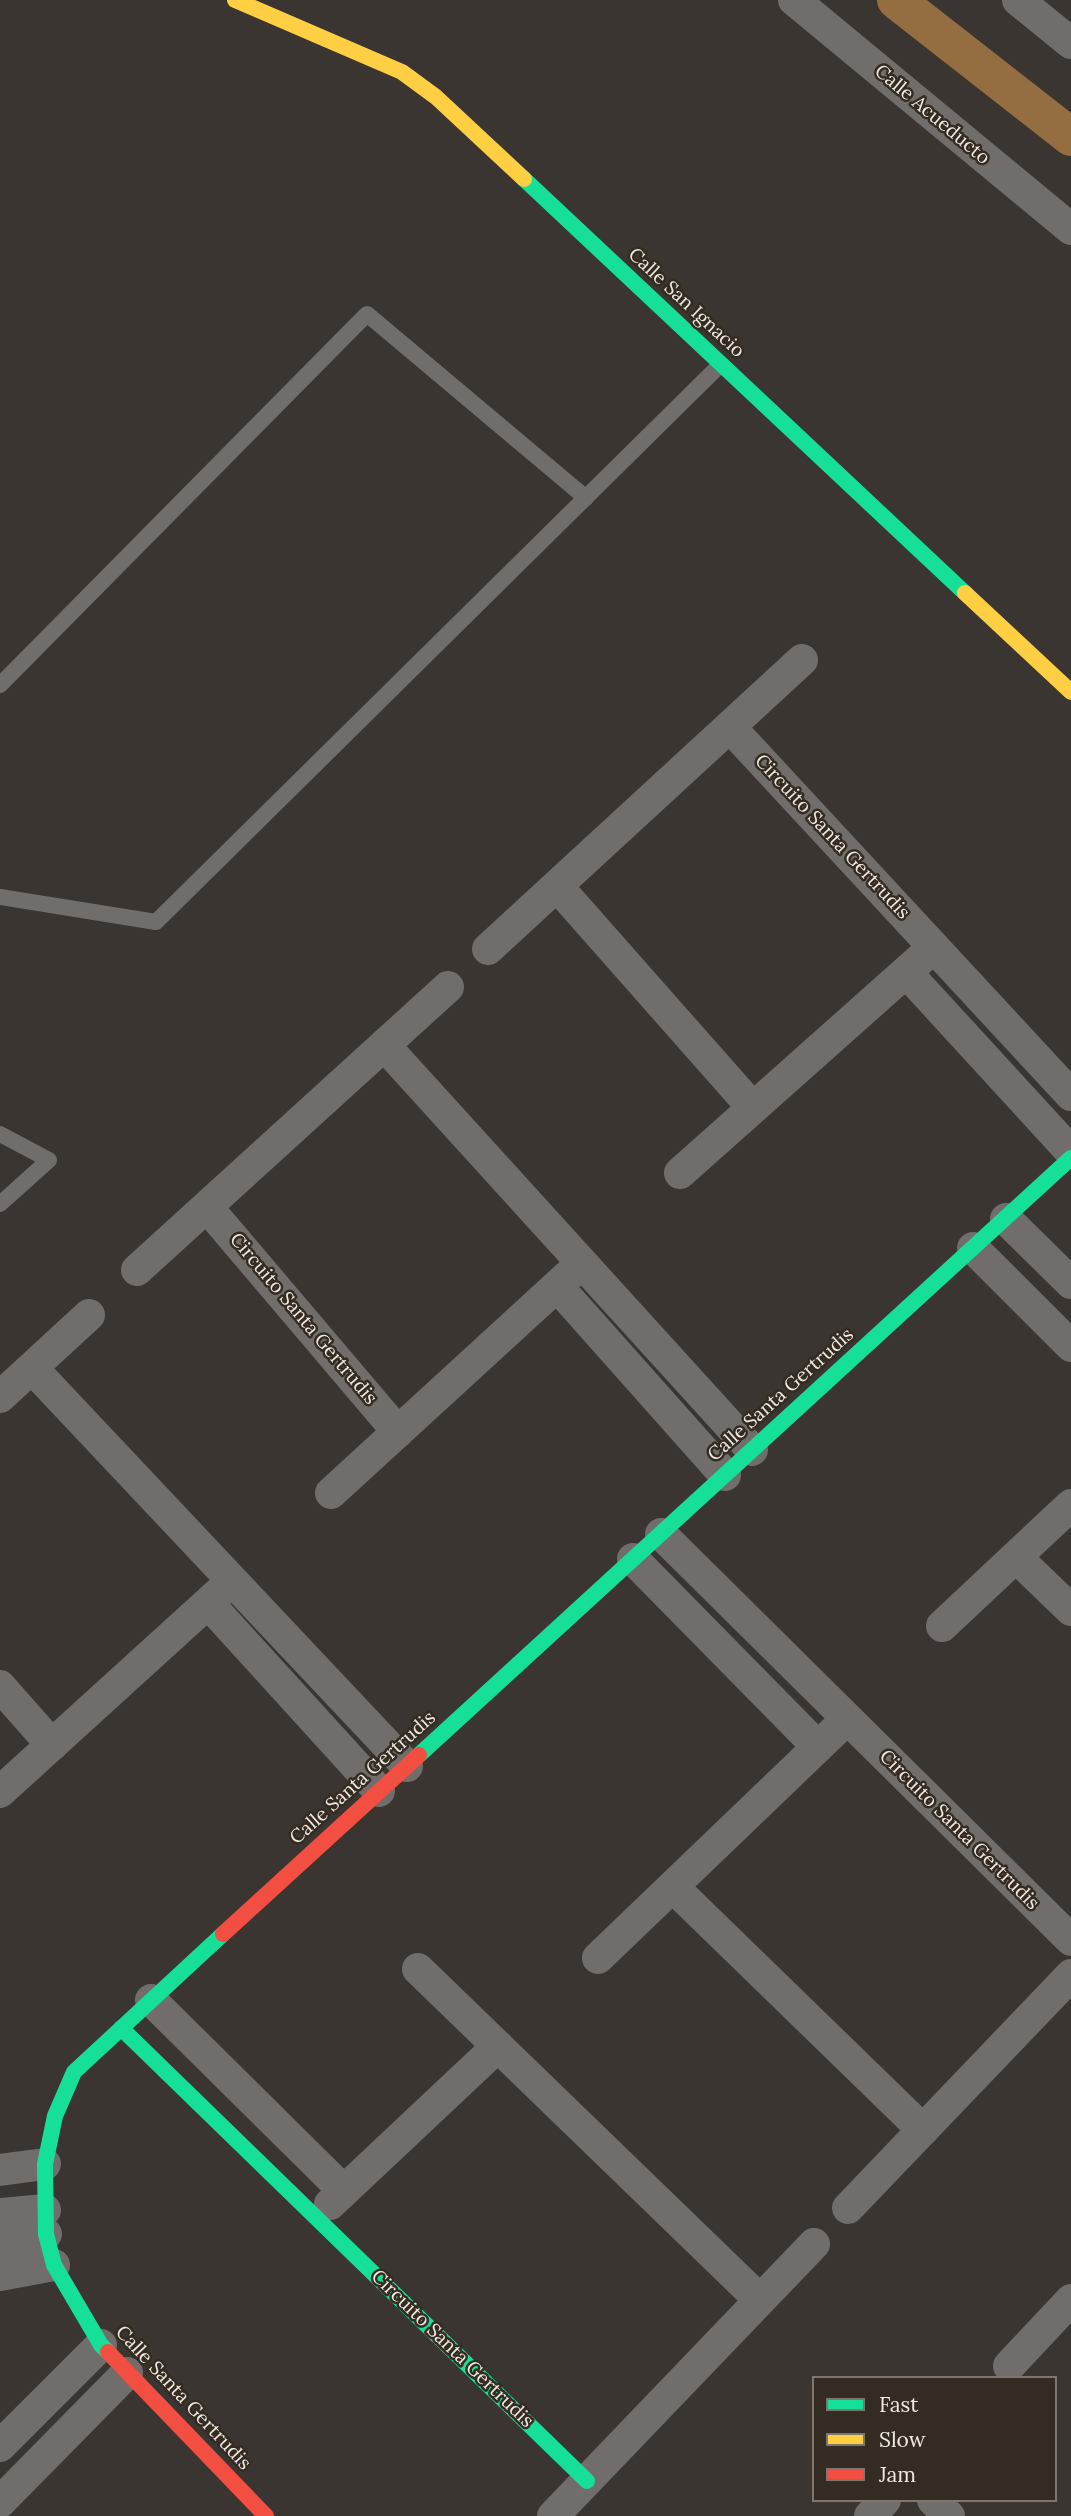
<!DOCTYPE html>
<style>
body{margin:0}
#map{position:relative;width:1071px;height:2516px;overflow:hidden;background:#3a3530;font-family:Lora,serif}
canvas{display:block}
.legend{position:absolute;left:812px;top:2376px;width:245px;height:126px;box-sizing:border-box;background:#342b22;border:2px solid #7f776f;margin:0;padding:9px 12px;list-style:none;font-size:21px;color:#efe9e3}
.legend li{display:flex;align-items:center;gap:14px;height:35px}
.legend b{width:35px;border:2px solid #7f776f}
</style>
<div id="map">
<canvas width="1071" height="2516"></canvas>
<ul class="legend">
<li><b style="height:9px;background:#16e098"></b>Fast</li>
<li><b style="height:9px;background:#ffcf43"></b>Slow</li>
<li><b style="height:9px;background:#f24e42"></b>Jam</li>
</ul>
</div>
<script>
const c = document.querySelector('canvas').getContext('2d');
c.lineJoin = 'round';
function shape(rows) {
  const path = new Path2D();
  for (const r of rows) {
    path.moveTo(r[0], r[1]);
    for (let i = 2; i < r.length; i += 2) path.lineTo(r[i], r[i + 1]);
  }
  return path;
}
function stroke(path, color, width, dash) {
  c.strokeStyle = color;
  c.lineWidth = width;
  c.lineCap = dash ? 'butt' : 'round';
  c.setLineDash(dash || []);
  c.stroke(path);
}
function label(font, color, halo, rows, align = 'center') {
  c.font = font + ' Lora,serif';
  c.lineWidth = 5;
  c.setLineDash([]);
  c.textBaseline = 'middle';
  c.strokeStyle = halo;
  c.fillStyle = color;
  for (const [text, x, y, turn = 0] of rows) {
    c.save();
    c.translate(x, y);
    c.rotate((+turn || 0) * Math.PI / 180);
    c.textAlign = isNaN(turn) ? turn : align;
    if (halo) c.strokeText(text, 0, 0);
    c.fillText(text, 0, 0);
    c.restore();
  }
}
stroke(shape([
 [896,0,1071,137]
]), '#946d40', 38);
stroke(shape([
 [0,685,367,314,586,498],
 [0,897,156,922,721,364],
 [0,1134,49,1160,0,1204]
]), '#706d6b', 16);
stroke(shape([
 [794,0,1071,229],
 [1018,0,1071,43],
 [730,727,1071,1095],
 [557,886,753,1108],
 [488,949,802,660],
 [906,972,1071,1152],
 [384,1045,752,1450],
 [680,1173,934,947],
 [207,1207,398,1432],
 [1006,1219,1071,1283],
 [973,1248,1071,1346],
 [137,1270,448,987],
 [557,1286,725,1475],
 [32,1368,407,1766],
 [0,1397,89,1315],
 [331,1493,582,1263],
 [661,1534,1071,1940],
 [1016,1557,1071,1610],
 [633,1559,818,1747],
 [208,1603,379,1791],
 [942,1626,1071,1505],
 [0,1686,52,1745],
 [0,1792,232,1581],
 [673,1887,923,2130],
 [598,1958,847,1719],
 [418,1969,760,2300],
 [151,2000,344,2191],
 [0,2170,45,2164],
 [330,2204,498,2046],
 [848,2208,1071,1975],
 [0,2214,45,2210],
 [0,2243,46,2234],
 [0,2275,54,2265],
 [1009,2366,1071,2300],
 [0,2446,101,2345],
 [933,2500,949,2516],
 [0,2502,127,2373],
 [553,2516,814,2244],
 [870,2516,885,2500]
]), '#706d6b', 32);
stroke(shape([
 [524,179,965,593],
 [419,1755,1071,1158],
 [121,2028,587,2481],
 [108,2352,101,2345,54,2265,46,2234,45,2164,55,2116,74,2072,223,1934]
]), '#16e098', 16);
stroke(shape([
 [235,0,402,72,436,97,524,179],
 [965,593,1071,692]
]), '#ffcf43', 16);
stroke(shape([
 [223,1934,419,1755],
 [108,2352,266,2516]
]), '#f24e42', 16);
label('19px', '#efe9e3', '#342b22', [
 ["Calle Acueducto",932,115,40],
 ["Calle San Ignacio",686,303,43],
 ["Circuito Santa Gertrudis",832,837,47],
 ["Circuito Santa Gertrudis",303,1319,50],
 ["Calle Santa Gertrudis",781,1395,-42],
 ["Calle Santa Gertrudis",363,1778,-42],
 ["Circuito Santa Gertrudis",959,1830,45],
 ["Circuito Santa Gertrudis",452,2349,44],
 ["Calle Santa Gertrudis",183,2398,47]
]);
</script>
